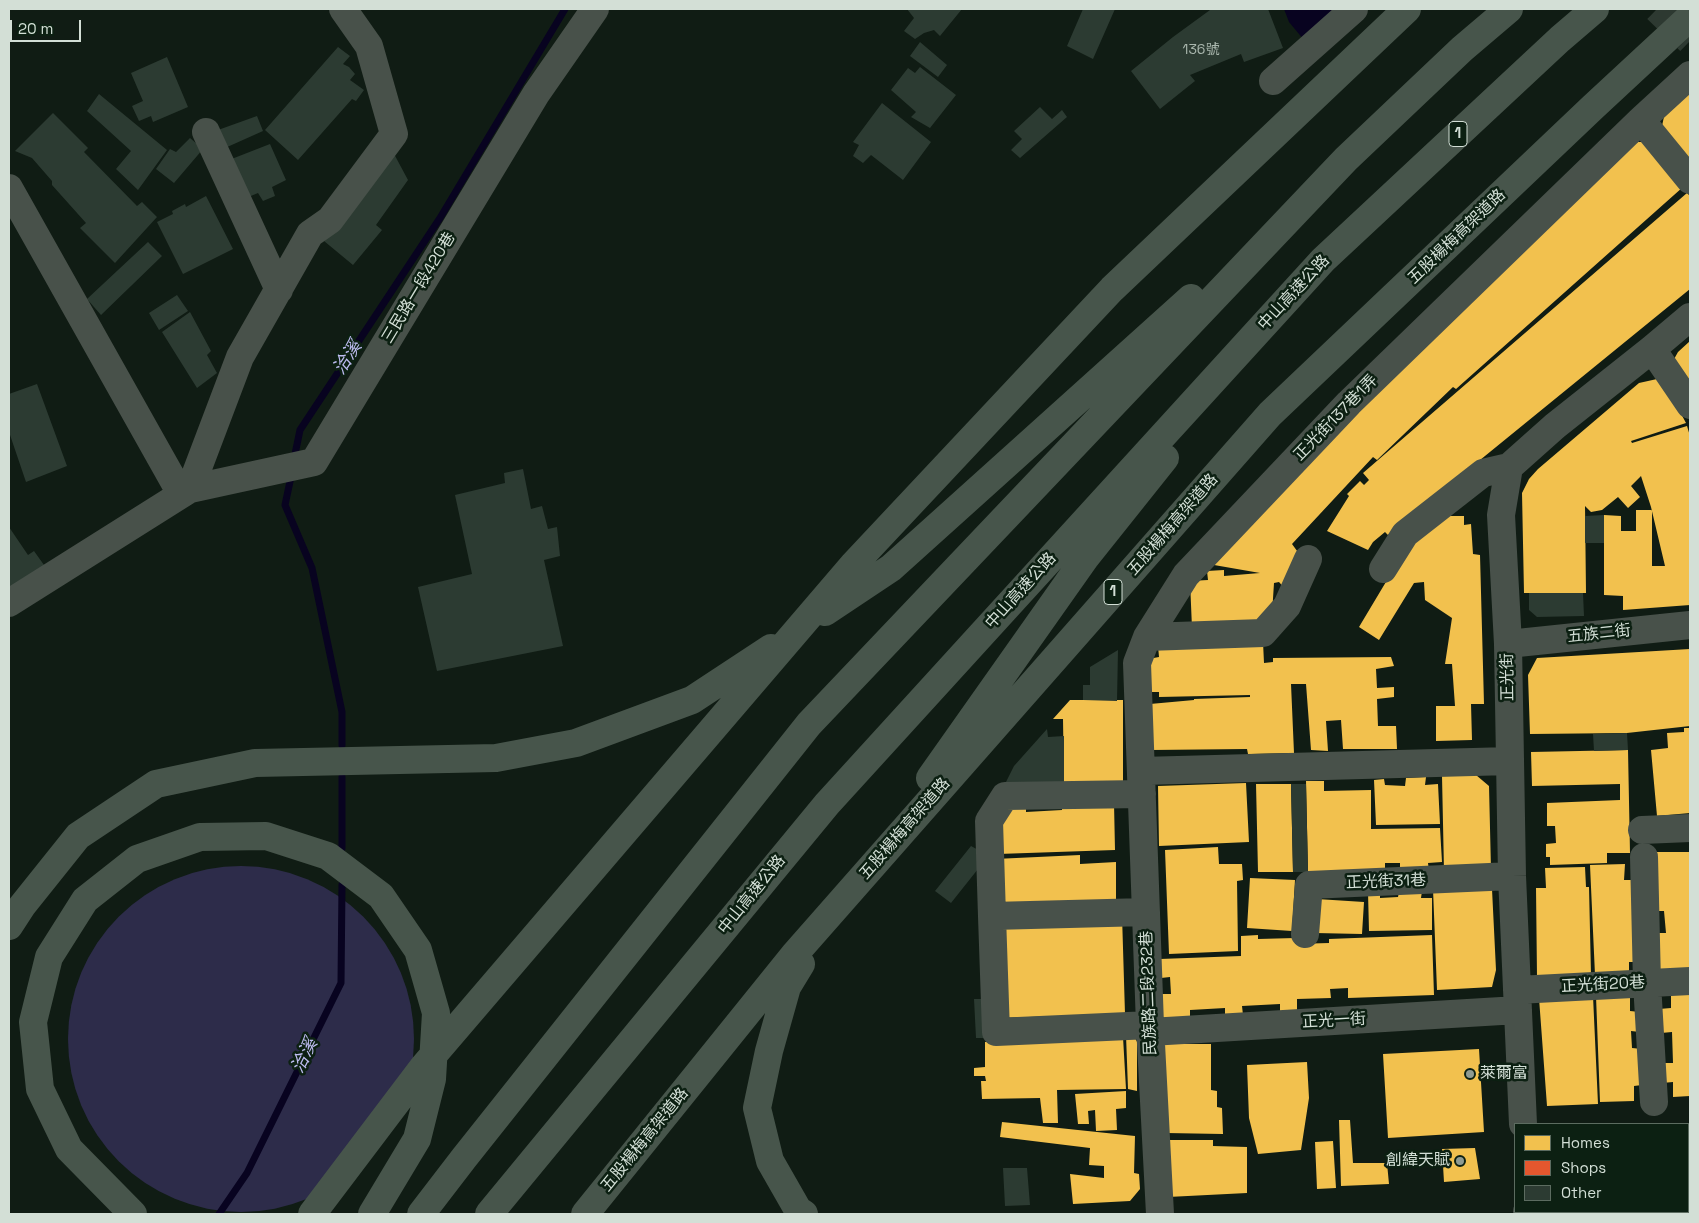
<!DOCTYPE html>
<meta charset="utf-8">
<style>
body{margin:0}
#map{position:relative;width:1699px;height:1223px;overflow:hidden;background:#101c14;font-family:"Space Grotesk",sans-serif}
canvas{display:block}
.frame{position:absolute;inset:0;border:10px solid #d3dfd6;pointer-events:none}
.legend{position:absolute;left:1514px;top:1123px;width:175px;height:90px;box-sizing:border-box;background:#0c2012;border:1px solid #5c6c60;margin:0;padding:6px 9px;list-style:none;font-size:15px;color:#d3dfd6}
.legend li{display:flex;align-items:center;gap:10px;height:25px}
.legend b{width:25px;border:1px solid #5c6c60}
.scale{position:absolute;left:10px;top:20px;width:71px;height:22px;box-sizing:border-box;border:2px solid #d3dfd6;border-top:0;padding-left:6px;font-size:15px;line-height:18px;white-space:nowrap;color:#d3dfd6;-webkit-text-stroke:4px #0c2012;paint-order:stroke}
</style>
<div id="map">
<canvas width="1699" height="1223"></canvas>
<div class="frame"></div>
<ul class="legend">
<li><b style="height:14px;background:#f2c14e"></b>Homes</li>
<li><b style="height:14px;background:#e4572e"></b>Shops</li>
<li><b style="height:14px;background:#2c3b32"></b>Other</li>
</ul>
<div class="scale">20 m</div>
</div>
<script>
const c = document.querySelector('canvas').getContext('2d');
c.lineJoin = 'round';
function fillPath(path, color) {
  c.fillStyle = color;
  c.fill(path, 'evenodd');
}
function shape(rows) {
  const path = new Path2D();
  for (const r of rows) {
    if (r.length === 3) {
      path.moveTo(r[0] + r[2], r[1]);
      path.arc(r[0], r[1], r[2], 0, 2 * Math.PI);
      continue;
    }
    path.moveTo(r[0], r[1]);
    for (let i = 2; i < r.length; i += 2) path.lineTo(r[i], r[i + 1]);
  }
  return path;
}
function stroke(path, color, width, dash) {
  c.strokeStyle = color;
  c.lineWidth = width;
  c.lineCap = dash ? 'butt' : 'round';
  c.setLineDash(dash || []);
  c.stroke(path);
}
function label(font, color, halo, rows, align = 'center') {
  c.font = font + ' "Space Grotesk","Noto Sans TC",sans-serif';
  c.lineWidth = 5;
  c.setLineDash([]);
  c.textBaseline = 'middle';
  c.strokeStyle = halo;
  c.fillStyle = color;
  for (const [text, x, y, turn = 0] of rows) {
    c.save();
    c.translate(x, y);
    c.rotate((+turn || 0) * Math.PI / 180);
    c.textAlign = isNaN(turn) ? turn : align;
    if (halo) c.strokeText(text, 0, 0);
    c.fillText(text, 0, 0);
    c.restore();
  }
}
fillPath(shape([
 [241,1039,173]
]), '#2d2c4a');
fillPath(shape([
 [1284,9,1336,9,1304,40,1289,22]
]), '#080320');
fillPath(shape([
 [1690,92,1690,162,1662,126,1665,112],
 [1638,142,1647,142,1683,187,1456,389,1453,387,1377,460,1373,457,1292,544,1300,555,1286,590,1279,582,1274,583,1272,614,1260,616,1260,626,1192,628,1190,581,1208,580,1207,571,1224,570,1224,576,1260,573,1214,565,1355,411,1626,148],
 [1687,193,1690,196,1690,289,1388,535,1385,532,1373,542,1368,550,1327,531,1349,496,1347,494,1360,481,1364,485,1369,480,1363,473],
 [1690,341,1690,384,1673,361,1678,352],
 [1657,379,1678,408,1686,423,1631,441,1632,443,1687,426,1690,436,1690,605,1623,610,1623,596,1604,595,1604,515,1621,516,1621,531,1636,531,1636,510,1652,510,1652,566,1665,566,1651,507,1641,476,1631,486,1640,497,1628,508,1618,497,1602,510,1591,512,1585,506,1586,593,1524,593,1522,493,1529,479,1538,469,1639,383],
 [1442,516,1464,516,1464,525,1471,524,1473,554,1480,555,1484,704,1471,704,1472,740,1436,741,1436,706,1455,706,1452,664,1445,664,1452,618,1425,600,1424,582,1414,583,1379,640,1359,627,1414,535],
 [1263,642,1264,663,1273,662,1273,658,1391,657,1394,666,1376,669,1377,688,1394,687,1394,697,1377,699,1378,726,1396,726,1397,749,1343,749,1341,720,1326,721,1328,751,1311,750,1306,684,1291,684,1294,753,1248,754,1247,749,1151,750,1150,704,1194,700,1194,699,1250,697,1250,695,1159,697,1159,692,1149,692,1148,659,1159,657,1158,646],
 [1690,649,1690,726,1627,733,1530,734,1528,675,1537,658],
 [1070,700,1123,700,1123,783,1064,785,1063,719,1053,719],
 [1684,728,1690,728,1690,813,1657,816,1651,750,1668,748,1667,733,1684,732],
 [1628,750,1630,853,1607,853,1607,863,1550,865,1550,857,1546,857,1546,844,1556,843,1555,826,1547,826,1547,803,1620,800,1620,784,1532,786,1531,752],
 [1476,775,1489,786,1491,870,1444,871,1442,776],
 [1426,777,1425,785,1438,784,1440,824,1376,825,1374,780,1384,779,1385,785,1405,786,1406,778],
 [1306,781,1324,781,1324,791,1371,790,1371,829,1440,828,1442,862,1428,863,1429,871,1400,871,1400,863,1385,863,1385,872,1308,872],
 [1246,783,1249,842,1159,846,1158,786],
 [1256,784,1291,784,1293,872,1258,872],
 [1114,803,1115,850,998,854,997,820,1011,806,1026,806,1026,812,1062,810,1062,805],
 [1218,847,1219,864,1242,864,1243,880,1237,881,1238,951,1169,954,1165,850],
 [1654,852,1690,852,1690,972,1658,972,1657,933,1666,933,1664,911,1656,911],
 [1080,855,1080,864,1116,862,1116,903,997,907,995,859],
 [1625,864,1624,880,1635,880,1639,962,1629,962,1629,974,1595,975,1590,865],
 [1585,867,1586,887,1589,887,1591,975,1537,977,1536,888,1546,888,1545,868],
 [1250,878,1295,880,1292,931,1247,928],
 [1433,889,1492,889,1496,970,1492,987,1437,990],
 [1380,891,1380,898,1398,897,1399,892,1422,891,1421,898,1432,898,1432,930,1369,931,1368,892],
 [1317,899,1364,902,1362,934,1315,933],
 [1122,915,1125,1014,997,1018,994,919],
 [1258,935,1258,939,1295,938,1295,944,1329,943,1329,939,1432,935,1434,995,1348,998,1348,988,1330,989,1331,998,1297,999,1297,1011,1280,1012,1280,1004,1242,1006,1243,1015,1225,1015,1225,1008,1190,1010,1190,1018,1160,1019,1160,994,1171,994,1170,977,1161,978,1160,959,1241,956,1241,936],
 [1671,993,1690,993,1690,1096,1673,1097,1673,1082,1662,1083,1662,1063,1673,1063,1672,1032,1661,1033,1659,1009,1671,1008],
 [1630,994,1630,1011,1640,1012,1640,1032,1631,1031,1632,1048,1642,1049,1642,1085,1634,1086,1634,1101,1600,1102,1596,996],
 [1593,996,1598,1104,1547,1106,1539,998],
 [1126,1035,1134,1035,1137,1042,1137,1091,1128,1089],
 [1123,1037,1126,1089,1057,1090,1058,1123,1043,1123,1040,1098,982,1099,981,1081,986,1081,985,1076,974,1076,974,1068,985,1067,985,1042],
 [1164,1044,1211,1044,1211,1090,1217,1091,1217,1107,1222,1108,1223,1134,1166,1133],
 [1479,1049,1484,1132,1388,1138,1383,1054],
 [1307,1062,1309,1098,1301,1150,1258,1154,1249,1118,1247,1065],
 [1126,1091,1126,1108,1116,1109,1117,1130,1096,1131,1095,1110,1088,1111,1089,1124,1078,1124,1075,1094],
 [1339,1120,1350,1120,1353,1163,1387,1163,1389,1184,1341,1186],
 [1002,1122,1135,1136,1134,1173,1139,1174,1140,1189,1130,1201,1073,1204,1070,1174,1104,1178,1104,1166,1089,1165,1090,1148,1000,1137],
 [1168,1140,1213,1140,1213,1146,1247,1147,1247,1193,1168,1197],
 [1333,1141,1336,1188,1317,1189,1315,1142],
 [1475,1148,1480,1179,1444,1182,1442,1149]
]), '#f2c14e');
fillPath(shape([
 [1688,1138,1690,1138,1690,1164,1688,1164]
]), '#e4572e');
stroke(shape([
 [294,459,300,430,440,218,565,9],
 [292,472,285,505,312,568,342,712,342,745],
 [342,848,342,777],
 [219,1214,247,1173,341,983,342,885]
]), '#080320', 7);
fillPath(shape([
 [907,9,962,9,940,36,934,30,924,33,915,39,904,31,914,18],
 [1083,9,1115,9,1093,59,1067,46],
 [1210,9,1268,9,1283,48,1244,62,1241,54,1190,75,1195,81,1160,109,1131,71,1173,37,1210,10],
 [920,42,947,65,938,77,910,56],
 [338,47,350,56,343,64,349,67,355,74,350,80,364,90,356,101,352,99,298,160,265,130],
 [167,57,188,107,153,122,151,116,139,121,132,106,143,101,131,73],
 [920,67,956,95,930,128,911,117,916,112,891,90,908,68,915,73],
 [99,94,167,150,138,190,116,169,131,151,87,111],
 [882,103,931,142,903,180,871,155,863,163,853,156,859,145,853,142],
 [1040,107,1052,119,1062,110,1067,117,1020,158,1011,150,1022,139,1014,131],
 [53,113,88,148,84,152,137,206,142,202,157,217,115,263,80,228,86,223,52,185,52,181,32,158,15,151],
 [257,116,263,131,225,148,218,130],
 [190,138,203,149,174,183,156,169,170,149,176,152],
 [270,144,286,180,272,187,275,196,263,201,258,193,246,198,229,160],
 [393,152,408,180,376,225,382,230,353,265,324,241],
 [206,196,233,249,183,274,157,222,173,214,172,211,185,204,186,207],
 [148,242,162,256,101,315,87,299],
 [177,295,188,311,159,330,149,313],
 [190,312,211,351,207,355,217,373,197,388,162,332],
 [37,384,67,466,26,482,9,432,9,394],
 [523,469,531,509,542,506,548,529,557,527,560,556,544,560,563,646,437,671,418,587,472,574,455,495,505,483,504,473],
 [1604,515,1604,543,1585,543,1585,516],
 [9,527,28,555,34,551,49,572,9,594],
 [1529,593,1583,593,1584,616,1537,617,1529,610],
 [1118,650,1117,701,1083,700,1083,685,1090,685,1090,667],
 [1047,729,1048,737,1064,736,1064,785,1004,786,1014,766],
 [1627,733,1628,750,1594,751,1593,734],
 [1291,784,1306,784,1308,872,1293,872],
 [971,846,982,852,982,864,951,903,935,891],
 [974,999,984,999,986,1038,976,1038],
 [1003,1168,1027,1168,1030,1205,1005,1206]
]), '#2c3b32');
stroke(shape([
 [1657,9,1690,41]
]), '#2d3931', 28, [28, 14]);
stroke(shape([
 [1273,81,1354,9],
 [1641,120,1690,180],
 [206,132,279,290],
 [9,188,181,494],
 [1652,349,1690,405],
 [190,489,314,462,536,94,595,9],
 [1383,569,1405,534,1483,473,1509,467],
 [9,603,190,489,240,357,310,234,330,220,394,134,369,46,343,9],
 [1147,637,1263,633,1287,606,1308,559],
 [1508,644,1690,625],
 [1141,771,1510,761],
 [1142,794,1005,796,989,821,992,916,996,1032,1150,1025],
 [1642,830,1690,828],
 [1644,857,1647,983,1654,1102],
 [992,916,1146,912],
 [1305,934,1309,885,1512,876],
 [1517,990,1690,981],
 [1150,1032,1518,1010],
 [1523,1124,1512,876,1508,644,1501,515,1509,467,1555,426,1652,349,1690,317],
 [1527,1212,1527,1214],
 [1160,1214,1150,1025,1137,663,1147,637,1186,575,1349,403,1641,120,1690,75]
]), '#48514a', 28);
stroke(shape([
 [1660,1214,1690,1212]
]), '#434f46', 28);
stroke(shape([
 [825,612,891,568,1191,298],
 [930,778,1086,557,1165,458],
 [9,926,22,906,78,836,156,784,255,763,496,758,576,743,692,700,771,648],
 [801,964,787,987,769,1051,757,1108,770,1161,798,1210,804,1214],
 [133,1214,69,1149,40,1089,33,1022,49,957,85,900,137,859,200,837,266,836,328,856,381,896,418,950,436,1013,432,1079,417,1139,372,1214],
 [312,1214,424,1066,853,565,1112,289,1407,9],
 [421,1214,464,1158,809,724,1346,159,1462,49,1509,9],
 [489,1214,827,804,1323,260,1560,39,1595,9],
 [585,1214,794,955,1270,414,1593,107,1690,17]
]), '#47554b', 28);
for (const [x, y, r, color] of [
 [1470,1074,5,"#8f9b92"],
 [1460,1161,5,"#8f9b92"]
]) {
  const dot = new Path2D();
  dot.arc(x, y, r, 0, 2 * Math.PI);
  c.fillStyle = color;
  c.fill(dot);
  stroke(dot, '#0c2012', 2);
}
label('14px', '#a9b6ad', null, [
 ["136號",1201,50]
]);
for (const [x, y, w] of [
 [1458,134,18],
 [1113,592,18]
]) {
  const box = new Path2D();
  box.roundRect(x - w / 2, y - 12.5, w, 25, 4);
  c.fillStyle = '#0c2012';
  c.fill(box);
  stroke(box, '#d3dfd6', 1);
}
label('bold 15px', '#d3dfd6', null, [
 ["1",1458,134],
 ["1",1113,592]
]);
label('16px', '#d3dfd6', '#0c2012', [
 ["五股楊梅高架道路",1457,237,-44],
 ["三民路一段420巷",419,288,-59],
 ["中山高速公路",1294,293,-47],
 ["正光街137巷1弄",1336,418,-46],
 ["五股楊梅高架道路",1173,525,-49],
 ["中山高速公路",1021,591,-48],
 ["五族二街",1599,634,-6],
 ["正光街",1508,677,-91],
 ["五股楊梅高架道路",905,829,-49],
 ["正光街31巷",1386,882,-2],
 ["中山高速公路",752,895,-51],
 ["正光街20巷",1603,985,-3],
 ["民族路二段232巷",1149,993,-92],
 ["正光一街",1334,1021,-3],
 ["五股楊梅高架道路",645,1140,-51]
]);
label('16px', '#d3dfd6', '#0c2012', [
 ["萊爾富",1480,1074],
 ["創緯天賦",1450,1161,"right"]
], 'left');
label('italic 18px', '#bebcf1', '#0c2012', [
 ["洽溪",348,358,-57],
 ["洽溪",305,1056,-63]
]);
</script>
